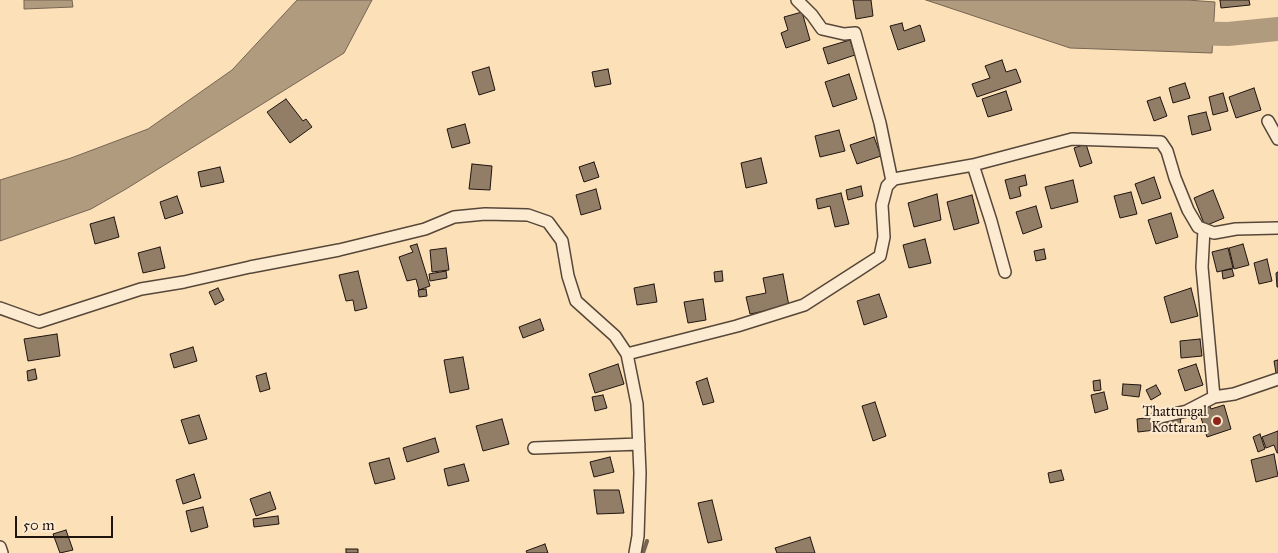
<!DOCTYPE html>
<style>
body{margin:0}
#map{position:relative;width:1278px;height:553px;overflow:hidden;background:#fbe0b8;font-family:"IM FELL Great Primer",serif}
canvas{display:block}
.scale{position:absolute;left:15px;top:516px;width:98px;height:22px;box-sizing:border-box;border:2px solid #20140f;border-top:0;padding-left:6px;font-size:15px;line-height:18px;white-space:nowrap;color:#20140f;-webkit-text-stroke:4px #fcebd1;paint-order:stroke}
</style>
<div id="map">
<canvas width="1278" height="553"></canvas>
<div class="scale">50 m</div>
</div>
<script>
const c = document.querySelector('canvas').getContext('2d');
c.lineJoin = 'round';
function fillPath(path, color) {
  c.fillStyle = color;
  c.fill(path, 'evenodd');
}
function shape(rows) {
  const path = new Path2D();
  for (const r of rows) {
    path.moveTo(r[0], r[1]);
    for (let i = 2; i < r.length; i += 2) path.lineTo(r[i], r[i + 1]);
  }
  return path;
}
function stroke(path, color, width, dash) {
  c.strokeStyle = color;
  c.lineWidth = width;
  c.lineCap = dash ? 'butt' : 'round';
  c.setLineDash(dash || []);
  c.stroke(path);
}
function label(font, color, halo, rows, align = 'center') {
  c.font = font + ' "IM FELL Great Primer",serif';
  c.lineWidth = 4;
  c.setLineDash([]);
  c.textBaseline = 'middle';
  c.strokeStyle = halo;
  c.fillStyle = color;
  for (const [text, x, y, turn = 0] of rows) {
    c.save();
    c.translate(x, y);
    c.rotate((+turn || 0) * Math.PI / 180);
    c.textAlign = isNaN(turn) ? turn : align;
    if (halo) c.strokeText(text, 0, 0);
    c.fillText(text, 0, 0);
    c.restore();
  }
}
const water = shape([
 [24,0,72,0,73,7,24,9,24,0],
 [297,0,372,0,344,53,126,189,91,209,0,241,0,180,71,158,148,129,232,70,297,0],
 [926,0,1187,0,1215,2,1212,53,1070,48,926,0]
]);
fillPath(water, '#b19b7f');
stroke(water, '#776552', 1);
stroke(shape([
 [643,553,647,541]
]), '#776552', 4);
stroke(shape([
 [1180,33,1228,34,1278,29]
]), '#b19b7f', 24);
const building = shape([
 [853,0,871,0,873,16,856,19,853,0],
 [1220,0,1249,0,1250,5,1221,8,1220,0],
 [802,12,810,40,786,48,781,33,788,30,784,17,802,12],
 [902,23,904,31,920,25,925,41,898,50,890,26,902,23],
 [850,40,855,55,828,64,823,48,850,40],
 [1002,60,1006,72,1016,69,1021,82,977,97,972,84,990,78,985,66,1002,60],
 [489,67,495,90,479,95,472,72,489,67],
 [608,69,611,84,595,87,592,72,608,69],
 [849,74,857,99,833,107,825,82,849,74],
 [1185,83,1190,98,1173,103,1169,88,1185,83],
 [1254,88,1261,110,1236,118,1229,97,1254,88],
 [1006,91,1012,110,988,117,982,99,1006,91],
 [1223,93,1228,111,1213,115,1209,97,1223,93],
 [1160,97,1167,116,1154,121,1147,101,1160,97],
 [286,99,303,121,306,119,312,127,290,143,267,112,286,99],
 [1206,112,1211,130,1192,135,1188,116,1206,112],
 [465,124,470,143,452,148,447,129,465,124],
 [839,130,845,151,820,157,815,136,839,130],
 [874,137,881,156,857,164,850,145,874,137],
 [1086,144,1092,163,1080,167,1074,148,1086,144],
 [761,158,767,183,746,188,741,163,761,158],
 [594,162,599,177,584,182,579,167,594,162],
 [472,164,492,166,490,190,469,189,472,164],
 [220,167,224,182,201,187,198,172,220,167],
 [1025,175,1027,185,1019,187,1021,196,1010,199,1005,180,1025,175],
 [1154,177,1161,198,1142,204,1135,184,1154,177],
 [1073,180,1078,202,1051,209,1045,187,1073,180],
 [861,186,863,196,848,200,846,190,861,186],
 [596,189,601,209,581,215,576,195,596,189],
 [1213,190,1224,218,1205,226,1194,198,1213,190],
 [1131,192,1137,214,1120,218,1114,196,1131,192],
 [841,193,849,224,835,227,830,206,818,209,816,199,841,193],
 [937,194,941,220,914,227,908,203,937,194],
 [972,195,979,223,954,230,947,202,972,195],
 [177,196,183,213,165,219,160,202,177,196],
 [1036,206,1042,227,1023,234,1016,212,1036,206],
 [1171,213,1178,237,1156,244,1148,220,1171,213],
 [114,217,119,237,95,244,90,224,114,217],
 [925,239,931,263,909,268,903,245,925,239],
 [417,244,430,286,419,290,416,279,407,281,399,257,413,252,410,246,417,244],
 [1243,244,1249,265,1234,269,1229,248,1243,244],
 [160,247,165,268,143,273,138,253,160,247],
 [446,248,449,270,432,272,430,250,446,248],
 [1228,248,1233,268,1217,272,1212,252,1228,248],
 [1044,249,1046,259,1036,261,1034,251,1044,249],
 [1267,259,1272,281,1259,284,1254,263,1267,259],
 [1232,269,1234,276,1223,279,1222,271,1232,269],
 [358,271,367,308,355,311,353,300,346,301,339,275,358,271],
 [446,271,447,278,430,281,429,274,446,271],
 [722,271,723,281,715,282,714,272,722,271],
 [1278,272,1278,287,1277,287,1276,273,1278,272],
 [783,274,789,306,750,314,746,297,766,293,763,278,783,274],
 [654,284,657,302,637,305,634,288,654,284],
 [218,288,224,300,215,305,209,292,218,288],
 [1191,288,1198,316,1171,323,1164,297,1191,288],
 [426,289,427,296,419,297,418,290,426,289],
 [879,294,887,317,864,325,857,301,879,294],
 [703,299,706,320,688,323,684,302,703,299],
 [540,319,544,330,523,338,519,327,540,319],
 [57,334,60,356,28,361,24,339,57,334],
 [1200,339,1202,356,1181,358,1180,341,1200,339],
 [193,347,197,361,174,368,170,354,193,347],
 [463,357,469,389,450,393,444,360,463,357],
 [1278,360,1278,373,1276,373,1274,361,1278,360],
 [618,364,624,384,595,393,589,374,618,364],
 [1196,364,1203,385,1185,391,1178,370,1196,364],
 [35,369,37,379,28,381,27,371,35,369],
 [266,373,270,389,260,392,256,376,266,373],
 [707,378,714,402,703,405,696,382,707,378],
 [1100,380,1101,390,1094,391,1093,381,1100,380],
 [1123,384,1141,385,1139,397,1122,395,1123,384],
 [1156,385,1161,394,1151,400,1146,390,1156,385],
 [1104,392,1108,409,1095,413,1091,395,1104,392],
 [603,395,607,408,595,411,592,397,603,395],
 [875,402,886,436,873,441,862,406,875,402],
 [1209,404,1211,409,1224,405,1231,429,1207,437,1198,408,1209,404],
 [1180,414,1181,427,1138,432,1137,419,1180,414],
 [199,415,207,439,189,444,181,420,199,415],
 [502,419,509,444,483,451,476,426,502,419],
 [1278,431,1278,453,1277,453,1274,445,1266,448,1262,437,1278,431],
 [1260,434,1265,449,1258,452,1253,437,1260,434],
 [435,438,439,452,407,462,403,448,435,438],
 [1274,454,1278,476,1256,482,1251,460,1274,454],
 [610,457,614,472,594,477,590,462,610,457],
 [389,458,395,479,375,484,369,463,389,458],
 [464,464,469,481,448,486,444,469,464,464],
 [1061,470,1064,480,1050,483,1048,473,1061,470],
 [194,474,201,498,183,504,176,480,194,474],
 [594,490,619,490,624,513,597,514,594,490],
 [270,492,276,509,256,516,250,499,270,492],
 [712,500,722,540,708,543,698,503,712,500],
 [203,507,208,527,191,532,186,511,203,507],
 [278,516,279,524,254,527,253,519,278,516],
 [66,530,73,550,60,553,53,534,66,530],
 [810,537,815,553,777,553,775,548,810,537],
 [545,544,548,553,527,553,526,551,545,544],
 [346,549,358,549,358,553,346,553,346,549]
]);
fillPath(building, '#927e67');
stroke(building, '#20140f', 1);
const minor = shape([
 [797,0,812,15,822,29,844,34,855,33,880,123,892,181],
 [1268,121,1278,139],
 [973,165,991,221,1005,272],
 [0,308,39,322,141,289,184,282,250,267,339,250,425,229,454,217,485,214,528,215,548,222,562,241,568,276,576,301,615,336,627,354],
 [1214,397,1234,394,1278,379],
 [1156,418,1187,411,1214,397,1202,267,1204,229],
 [534,448,639,444],
 [0,547,2,553],
 [635,553,638,536,640,473,637,404,627,354,737,326,804,305,860,269,880,256,884,237,882,205,887,186,894,179,973,165,1072,139,1161,142,1167,151,1175,178,1188,210,1198,227,1214,233,1236,229,1278,228]
]);
stroke(minor, '#574739', 14);
stroke(minor, '#fcebd1', 11);
for (const [x, y, r, color] of [
 [1217,421,5,"#8f2418"]
]) {
  const dot = new Path2D();
  dot.arc(x, y, r, 0, 2 * Math.PI);
  c.fillStyle = color;
  c.fill(dot);
  stroke(dot, '#fcebd1', 2);
}
label('14px', '#20140f', '#fcebd1', [
 ["Thattungal",1207,413],
 ["Kottaram",1207,429]
], 'right');
</script>
